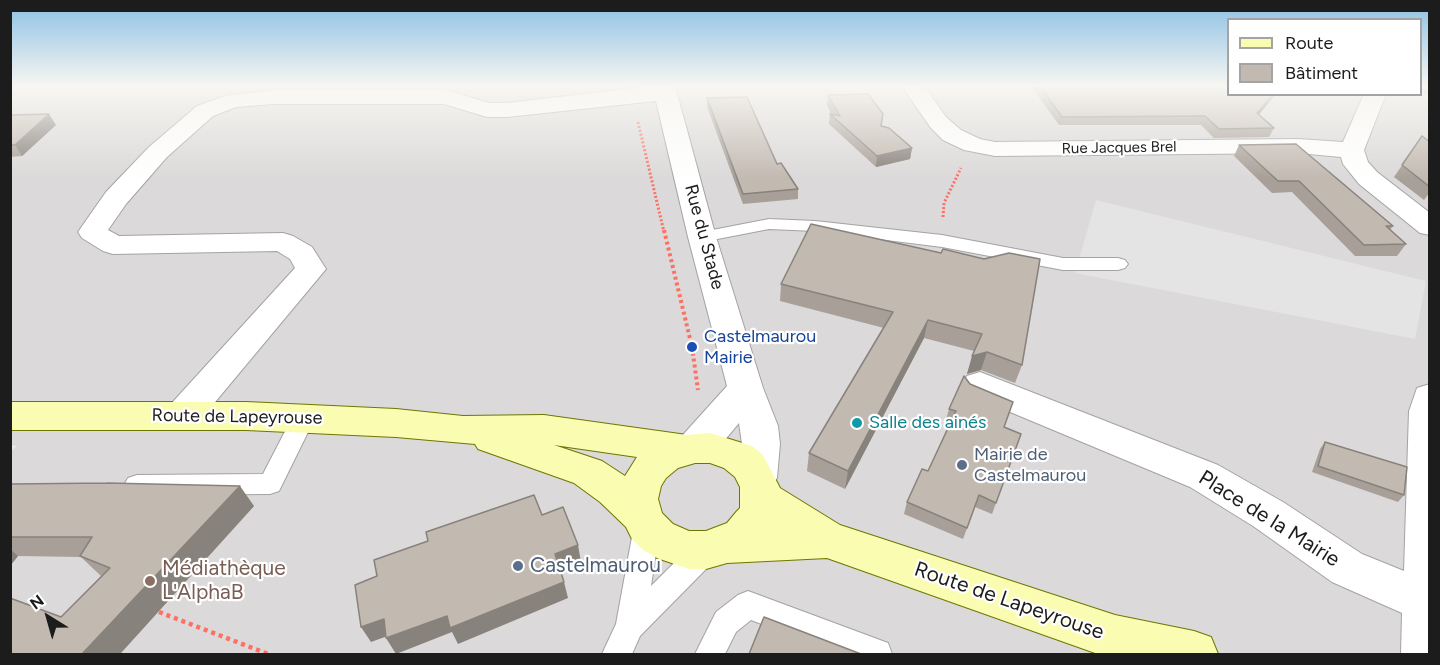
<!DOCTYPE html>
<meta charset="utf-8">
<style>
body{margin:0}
#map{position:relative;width:1440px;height:665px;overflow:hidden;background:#eeeae1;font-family:Figtree,sans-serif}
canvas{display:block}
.frame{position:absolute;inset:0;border:12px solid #1c1c1c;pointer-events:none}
.legend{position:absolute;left:1227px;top:18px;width:195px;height:78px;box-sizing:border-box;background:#fff;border:2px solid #a4a4a4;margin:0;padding:8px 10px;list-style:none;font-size:18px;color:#1c1c1c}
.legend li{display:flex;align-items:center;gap:12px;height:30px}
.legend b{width:30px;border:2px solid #a4a4a4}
.north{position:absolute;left:18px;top:587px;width:60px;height:60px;-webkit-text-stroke:4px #fff;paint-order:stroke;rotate:323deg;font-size:16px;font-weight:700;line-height:24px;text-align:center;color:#1c1c1c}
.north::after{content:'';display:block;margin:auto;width:21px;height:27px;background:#1c1c1c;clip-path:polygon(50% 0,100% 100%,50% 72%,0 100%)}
</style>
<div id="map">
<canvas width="1440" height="665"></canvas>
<div class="frame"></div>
<ul class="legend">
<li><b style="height:8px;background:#fafcb2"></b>Route</li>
<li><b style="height:16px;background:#c2b9b1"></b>Bâtiment</li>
</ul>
<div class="north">N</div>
</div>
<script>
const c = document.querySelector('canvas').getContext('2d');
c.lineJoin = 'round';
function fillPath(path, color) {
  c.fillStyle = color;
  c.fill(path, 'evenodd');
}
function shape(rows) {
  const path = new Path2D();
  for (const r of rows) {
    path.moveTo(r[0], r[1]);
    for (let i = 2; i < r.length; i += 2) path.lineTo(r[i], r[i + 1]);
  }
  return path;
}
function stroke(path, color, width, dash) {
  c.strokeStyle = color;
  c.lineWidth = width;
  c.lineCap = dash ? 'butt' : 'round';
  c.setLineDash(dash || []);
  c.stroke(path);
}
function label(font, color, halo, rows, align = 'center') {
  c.font = font + ' Figtree,sans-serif';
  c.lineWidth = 4.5;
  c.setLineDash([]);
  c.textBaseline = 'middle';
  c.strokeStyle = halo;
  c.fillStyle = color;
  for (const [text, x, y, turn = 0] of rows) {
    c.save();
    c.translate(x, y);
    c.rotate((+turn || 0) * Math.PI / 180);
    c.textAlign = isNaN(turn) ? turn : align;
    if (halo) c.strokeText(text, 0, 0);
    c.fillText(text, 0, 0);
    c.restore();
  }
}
fillPath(shape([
 [11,86,1228,86,1228,94,1420,94,1421,86,1429,86,1429,654,11,654,10,452,17,446,10,445]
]), '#dbd9d9');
fillPath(shape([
 [1096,200,1426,281,1415,339,1075,273]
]), '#e4e4e4');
const lane = shape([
 [769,219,815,221,942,235,1063,258,1118,258,1125,260,1128,264,1125,268,1118,270,1063,270,942,247,815,231,769,229,702,242,696,241,693,237,696,233,702,232,769,219],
 [303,409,311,412,315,418,279,491,270,494,137,495,128,492,124,485,128,478,137,475,263,474,295,412,303,409],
 [647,515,656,518,660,526,651,586,696,541,706,538,716,541,720,550,716,559,640,636,632,654,602,654,616,624,634,526,638,518,647,515],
 [748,591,888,643,892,654,840,654,751,620,736,632,725,654,695,654,716,612,738,595,748,591]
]);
const street = shape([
 [653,86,675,86,716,237,763,388,778,426,780,444,777,478,771,489,757,494,743,489,737,478,742,444,739,423,709,459,695,463,681,459,676,448,681,437,727,386,688,237,656,101,507,117,487,117,444,104,273,104,236,107,213,116,167,157,126,204,108,230,119,236,283,233,293,236,312,247,326,269,196,425,183,429,170,425,165,415,170,405,295,268,290,259,277,251,113,254,103,251,82,238,78,232,106,192,149,147,197,106,225,96,273,90,446,90,489,103,507,103,653,86],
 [902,86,924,86,946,117,961,130,980,139,995,142,1298,139,1343,142,1364,94,1386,94,1364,150,1368,162,1377,172,1430,213,1430,235,1420,233,1359,184,1343,164,1341,157,1298,153,995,156,964,150,943,140,930,127,902,86],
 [980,372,1218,465,1283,502,1362,554,1404,571,1409,411,1417,388,1430,384,1430,654,1401,654,1402,613,1332,582,1253,526,1190,487,967,394,962,385,967,376,980,372]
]);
const secondary = shape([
 [10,402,246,402,396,409,463,416,544,415,687,435,710,433,752,446,763,455,780,488,840,525,1115,615,1194,631,1211,637,1218,654,1098,654,827,558,727,563,706,569,689,569,657,558,643,550,632,539,626,527,600,502,574,483,478,449,475,444,396,437,246,430,10,430,10,402],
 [554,445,637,457,625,476,602,461,554,445],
 [695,463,710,463,724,468,735,477,740,487,740,508,737,511,727,523,706,531,689,531,673,524,662,513,658,499,661,486,666,478,678,468,695,463]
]);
stroke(lane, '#a3a3a3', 2);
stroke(street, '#a3a3a3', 2);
stroke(secondary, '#6d7700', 2);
stroke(shape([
 [638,122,664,232],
 [943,217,944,203,961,168]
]), '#ff6f62', 3, [2, 2]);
stroke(shape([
 [664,230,692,347,698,390]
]), '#ff6f62', 4, [3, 3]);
stroke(shape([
 [159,612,268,654]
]), '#ff6f62', 4.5, [4, 4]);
fillPath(lane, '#fff');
fillPath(street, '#fff');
fillPath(secondary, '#fafcb2');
fillPath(shape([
 [1031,86,1228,86,1274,128,1269,137,1214,138,1201,125,1059,125],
 [1420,86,1430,86,1430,95,1426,95],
 [828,95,881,126,912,148,910,159,876,167,829,124,830,114,831,114,827,105],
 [707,98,777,164,798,189,798,199,743,204,707,107],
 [10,115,56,125,22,156,10,157],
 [1422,136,1430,142,1430,192,1424,200,1394,177],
 [1239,145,1393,226,1390,230,1406,244,1397,256,1355,256,1292,192,1272,193,1234,156],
 [941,253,1022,365,1015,383,981,370,967,374,974,351,924,338,845,489,807,471,809,453,884,328,780,301,781,284],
 [970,384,1004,427,996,503,992,514,975,507,963,539,904,514,907,502,928,471,950,422,946,420,949,409],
 [1325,442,1404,495,1398,502,1312,472,1320,449],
 [10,484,254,506,120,654,10,654,61,617,101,576,81,557,18,556,10,566]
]), '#a79f98');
fillPath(shape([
 [1273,94,1276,94,1253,122,1257,113],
 [49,114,56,125,22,156,15,145],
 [912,148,910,159,876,167,877,156],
 [928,320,924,338,845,489,848,471],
 [987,352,981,370,967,374,972,356],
 [240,486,254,506,120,654,82,654],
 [578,545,581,562,559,570,555,554],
 [10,549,18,556,10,566],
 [564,582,568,598,458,644,452,632,396,654,386,638,447,616],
 [384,619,393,634,371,642,361,627]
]), '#88827c');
const building = shape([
 [1040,86,1228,86,1228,94,1273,94,1257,113,1274,128,1219,129,1205,116,1062,117,1040,86],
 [868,94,883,114,881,126,889,128,912,148,877,156,830,114,840,116,828,95,868,94],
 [747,97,777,164,781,163,798,189,743,194,707,98,747,97],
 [49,114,15,145,10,145,10,115,49,114],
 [1422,136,1430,142,1430,187,1402,165,1422,136],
 [1296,144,1393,226,1386,226,1406,244,1364,245,1299,181,1278,181,1239,145,1296,144],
 [811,224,941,253,943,249,984,259,1009,253,1040,259,1022,365,987,352,972,356,982,334,928,320,848,471,809,453,893,312,781,284,811,224],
 [964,376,970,384,1013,402,1004,427,1021,434,996,503,979,495,967,528,907,502,922,469,928,471,956,411,949,409,964,376],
 [1325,442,1407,467,1404,495,1318,466,1325,442],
 [107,483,240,486,82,654,10,654,10,598,61,617,110,568,80,556,92,537,10,537,10,484,107,483],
 [534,495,542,515,563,507,578,545,555,554,564,582,450,628,447,616,386,638,384,619,361,627,355,585,377,576,374,560,428,541,426,532,534,495],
 [764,617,861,654,749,654,764,617]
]);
fillPath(building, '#c2b9b1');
stroke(building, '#88827c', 1.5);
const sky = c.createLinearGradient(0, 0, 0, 179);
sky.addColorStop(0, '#8bc0e4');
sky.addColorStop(0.48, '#f7f6f2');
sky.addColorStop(1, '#f7f6f200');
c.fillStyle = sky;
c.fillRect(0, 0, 1440, 179);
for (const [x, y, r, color] of [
 [692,347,6,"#1a4fb4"],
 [857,423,6,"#0f9aa8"],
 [962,465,6,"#5c6f8a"],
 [518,566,6,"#5c6f8a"],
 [150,581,6,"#8d6e63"]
]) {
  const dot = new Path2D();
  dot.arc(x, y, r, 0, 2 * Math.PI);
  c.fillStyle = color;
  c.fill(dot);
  stroke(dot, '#fff', 2);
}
label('15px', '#1c1c1c', '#fff', [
 ["Rue Jacques Brel",1119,148,-1]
]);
label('18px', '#1c1c1c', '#fff', [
 ["Rue du Stade",704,237,75],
 ["Route de Lapeyrouse",237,417,1]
]);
label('18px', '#164399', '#fff', [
 ["Castelmaurou",704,337],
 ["Mairie",704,358]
], 'left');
label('18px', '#0d838f', '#fff', [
 ["Salle des ainés",869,423]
], 'left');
label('18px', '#4e5e75', '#fff', [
 ["Mairie de",974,455],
 ["Castelmaurou",974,476]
], 'left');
label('21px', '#1c1c1c', '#fff', [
 ["Place de la Mairie",1269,519,32],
 ["Route de Lapeyrouse",1009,601,19]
]);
label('21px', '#4e5e75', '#fff', [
 ["Castelmaurou",530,566]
], 'left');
label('21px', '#785e54', '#fff', [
 ["Médiathèque",162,569],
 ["L'AlphaB",162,593]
], 'left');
</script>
